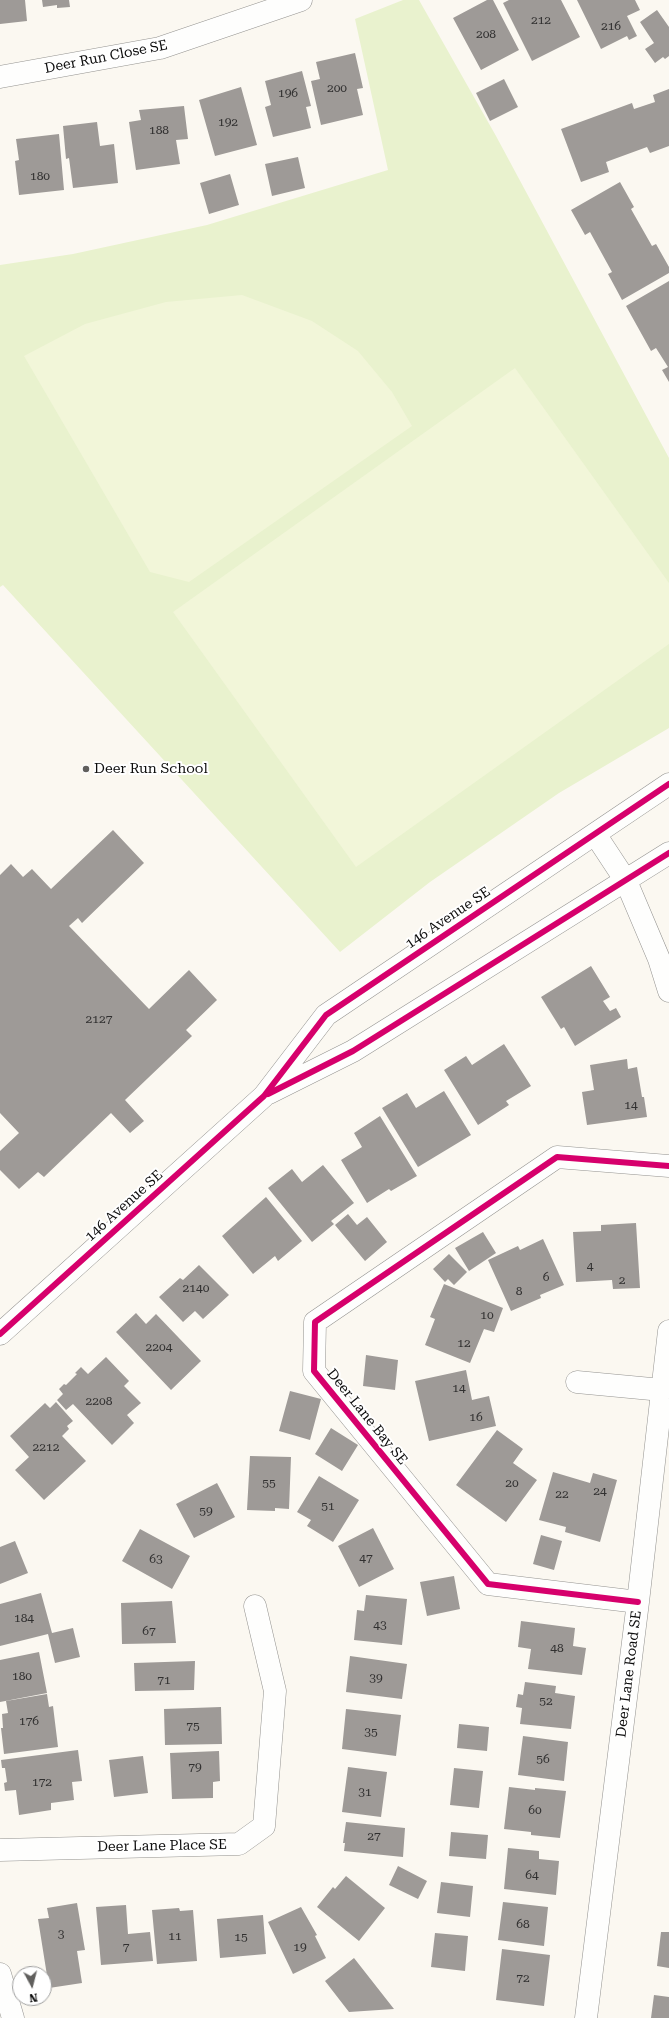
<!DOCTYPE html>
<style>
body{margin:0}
#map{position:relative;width:669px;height:2018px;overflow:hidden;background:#fbf8f1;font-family:"Roboto Serif",serif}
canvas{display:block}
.north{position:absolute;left:12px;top:1966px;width:40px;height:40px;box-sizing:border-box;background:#fff;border:1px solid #9e9e9e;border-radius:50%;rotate:173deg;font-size:11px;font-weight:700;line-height:16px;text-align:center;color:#0d0d0d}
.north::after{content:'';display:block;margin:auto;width:14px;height:18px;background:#605f5d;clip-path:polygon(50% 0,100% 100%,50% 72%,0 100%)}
</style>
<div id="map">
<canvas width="669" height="2018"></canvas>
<div class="north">N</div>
</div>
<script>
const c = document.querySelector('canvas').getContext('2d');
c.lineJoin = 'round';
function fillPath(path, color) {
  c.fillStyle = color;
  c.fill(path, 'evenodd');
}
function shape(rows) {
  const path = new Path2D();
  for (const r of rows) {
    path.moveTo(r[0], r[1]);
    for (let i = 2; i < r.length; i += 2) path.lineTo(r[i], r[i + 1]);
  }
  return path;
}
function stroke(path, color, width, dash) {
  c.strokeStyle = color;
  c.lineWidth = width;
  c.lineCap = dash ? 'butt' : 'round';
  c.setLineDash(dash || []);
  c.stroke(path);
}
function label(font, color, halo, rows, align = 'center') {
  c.font = font + ' "Roboto Serif",serif';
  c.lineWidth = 4;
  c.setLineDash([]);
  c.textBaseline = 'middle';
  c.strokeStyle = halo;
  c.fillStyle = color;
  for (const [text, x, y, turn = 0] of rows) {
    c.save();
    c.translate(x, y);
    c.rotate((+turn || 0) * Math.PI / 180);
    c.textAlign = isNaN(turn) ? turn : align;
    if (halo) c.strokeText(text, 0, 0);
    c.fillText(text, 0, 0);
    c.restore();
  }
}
fillPath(shape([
 [403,0,419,0,496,136,669,458,669,728,559,793,430,882,340,952,3,585,0,587,0,265,73,254,207,225,388,170,355,19]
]), '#e9f2ce');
fillPath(shape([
 [242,295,312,321,358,351,392,392,412,426,189,582,150,572,24,356,85,324,166,302],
 [515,368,669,583,669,644,356,867,173,612]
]), '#f2f6d9');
fillPath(shape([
 [0,0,25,0,27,21,0,24],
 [42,0,69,0,70,7,57,8,57,5,43,7],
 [487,0,493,0,519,50,481,70,453,18],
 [509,0,561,0,580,37,532,61,503,3],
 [577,0,635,0,640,10,627,16,637,36,629,40,627,36,601,49],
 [657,10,669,27,669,56,665,59,663,57,655,63,645,49,654,43,640,22],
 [355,53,363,88,357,89,363,115,321,125,311,81,320,79,316,62],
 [302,71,311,106,306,107,311,128,273,137,265,107,271,105,265,81],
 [504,79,518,107,490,121,476,93],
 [241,87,257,145,215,156,199,100],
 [669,89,669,146,650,153,647,147,606,162,609,172,581,182,561,129,632,103,634,109,655,102,653,95],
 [184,106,188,139,176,140,180,164,136,170,129,122,141,120,139,110],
 [97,122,100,146,114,144,118,183,73,188,69,158,66,159,63,126],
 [59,134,64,190,19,195,15,161,19,160,16,139],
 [298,157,305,188,272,196,265,164],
 [230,174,239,205,209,214,200,183],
 [620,182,634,207,631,209,652,246,656,244,669,267,669,273,622,300,608,274,612,272,590,232,585,235,571,210],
 [669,281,669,382,662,370,668,367,656,348,651,351,626,306],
 [113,830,144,863,82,923,78,918,69,926,149,1009,189,970,217,1000,186,1030,192,1036,125,1100,144,1121,130,1133,111,1113,44,1177,38,1172,19,1189,0,1170,0,1151,19,1133,0,1113,0,875,11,864,23,877,32,869,51,889],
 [591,966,610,997,603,1001,610,1011,616,1008,621,1017,575,1046,564,1027,561,1029,541,997],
 [504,1044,531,1086,506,1101,509,1105,478,1125,444,1070,466,1056,472,1065],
 [627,1059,628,1069,637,1067,642,1097,644,1097,647,1117,587,1125,582,1092,594,1090,590,1065],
 [444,1091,471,1135,418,1167,382,1108,407,1093,416,1108],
 [380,1116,417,1176,391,1191,389,1189,367,1203,341,1160,362,1147,354,1133],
 [323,1165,354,1203,331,1221,334,1224,312,1242,268,1188,292,1169,302,1182],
 [266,1197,302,1241,278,1261,275,1256,253,1274,222,1236],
 [348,1214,357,1225,367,1217,387,1242,365,1261,335,1225],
 [636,1223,640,1288,613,1289,612,1280,576,1282,573,1232,601,1231,601,1225],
 [483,1232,496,1253,469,1271,455,1248],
 [543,1239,564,1285,540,1295,541,1298,511,1311,488,1260,518,1246,520,1250],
 [449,1254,467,1272,454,1285,448,1279,445,1282,433,1269],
 [199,1265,229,1295,203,1319,195,1311,183,1322,159,1297,180,1278,183,1280],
 [444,1284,503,1308,494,1332,484,1329,470,1363,425,1345,435,1319,430,1317],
 [136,1313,146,1324,156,1314,201,1361,171,1390,116,1332],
 [366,1355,398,1360,395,1390,363,1386],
 [106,1357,129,1381,124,1386,141,1403,127,1415,134,1423,112,1445,73,1404,66,1410,57,1400,63,1394,59,1389,64,1384,66,1385,77,1374,75,1373,81,1367,88,1374],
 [466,1370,472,1400,489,1396,496,1426,429,1441,415,1381],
 [290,1391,321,1399,310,1440,279,1431],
 [56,1402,73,1421,67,1426,69,1429,62,1436,86,1461,44,1500,15,1470,29,1457,10,1436,45,1403,50,1408],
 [331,1428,358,1445,342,1471,315,1454],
 [497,1430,523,1449,513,1463,537,1480,506,1522,456,1485],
 [250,1456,291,1457,289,1509,275,1508,275,1511,247,1510],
 [553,1472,590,1483,593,1473,617,1480,600,1542,565,1532,566,1527,539,1520],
 [319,1476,359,1500,333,1542,307,1526,311,1520,297,1512],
 [217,1483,235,1517,194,1538,176,1504],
 [373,1528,394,1569,359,1587,338,1546],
 [140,1529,190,1556,172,1589,122,1561],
 [541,1535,562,1541,554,1570,533,1564],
 [15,1541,28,1573,0,1584,0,1547],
 [454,1576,460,1609,427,1616,420,1582],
 [41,1593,52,1633,73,1628,80,1657,55,1663,48,1634,0,1646,0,1604],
 [366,1595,407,1599,402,1645,354,1640,357,1610,364,1611],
 [172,1601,176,1643,122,1644,121,1603],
 [521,1621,575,1628,573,1646,586,1648,582,1675,528,1669,531,1649,518,1647],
 [39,1652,47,1693,0,1702,0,1660],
 [350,1656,407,1664,402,1699,346,1692],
 [195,1661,194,1690,135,1691,134,1663],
 [525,1682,556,1686,555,1693,575,1696,571,1729,520,1724,522,1708,516,1707,518,1694,523,1695],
 [47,1694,49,1707,53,1706,58,1747,4,1754,1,1728,3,1728,2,1714,8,1713,6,1701],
 [221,1707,222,1744,165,1745,164,1709],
 [346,1709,401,1715,396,1756,342,1749],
 [459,1724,489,1727,487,1751,457,1748],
 [523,1736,568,1742,564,1781,518,1775],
 [78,1750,82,1781,72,1782,74,1800,51,1803,51,1810,19,1815,16,1790,5,1791,4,1783,7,1782,5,1768,2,1768,1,1760],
 [219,1751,220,1781,213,1782,213,1798,172,1799,170,1753],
 [143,1756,148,1793,114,1797,109,1760],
 [348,1767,387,1772,381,1817,342,1812],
 [454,1768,483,1771,479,1808,450,1805],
 [509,1787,535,1790,535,1788,566,1791,560,1838,531,1835,531,1832,504,1829],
 [346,1822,405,1828,403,1857,344,1851,345,1843,343,1843],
 [451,1832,488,1835,486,1859,449,1856],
 [508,1848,539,1851,539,1859,559,1861,556,1895,504,1889],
 [398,1866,427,1881,418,1899,389,1885],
 [346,1876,385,1908,359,1941,317,1907,333,1887,335,1889],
 [441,1882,473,1886,470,1917,437,1913],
 [503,1902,548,1907,544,1946,498,1940],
 [77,1903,85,1950,77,1951,82,1983,49,1988,38,1919,49,1918,47,1908],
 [126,1905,128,1934,150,1932,153,1961,101,1965,96,1907],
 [301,1907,317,1935,315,1936,326,1958,293,1974,268,1922],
 [179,1908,180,1911,193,1910,197,1961,157,1964,152,1910],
 [263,1915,266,1954,220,1958,217,1919],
 [661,1932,669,1932,669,1968,657,1966],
 [435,1933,468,1936,465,1971,431,1967],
 [502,1949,550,1955,544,2006,496,2000],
 [354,1958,394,2009,349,2012,325,1981],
 [654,1995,669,1997,669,2018,651,2018]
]), '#9e9a97');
const minor = shape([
 [0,77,160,48,301,0],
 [595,834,626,881,659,959,669,991],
 [269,1093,353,1051,669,853],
 [0,1334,264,1096,326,1015,669,784],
 [577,1382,662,1390],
 [638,1602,488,1584,314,1371,315,1322,557,1157,669,1166],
 [0,1850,239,1844,264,1826,275,1691,255,1606],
 [0,1974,13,2018],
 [586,2018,638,1602,669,1331]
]);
stroke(minor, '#949390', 23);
stroke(minor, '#fefefd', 22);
stroke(shape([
 [268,1094,353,1051,669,853],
 [0,1334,264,1096,326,1015,669,784],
 [638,1602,488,1584,314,1371,315,1322,557,1157,669,1166]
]), '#d6006c', 6);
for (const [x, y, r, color] of [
 [86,769,4,"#605f5d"]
]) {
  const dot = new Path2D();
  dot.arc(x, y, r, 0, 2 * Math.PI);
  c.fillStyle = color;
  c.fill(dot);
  stroke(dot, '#fff', 1.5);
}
label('12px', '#313030', null, [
 ["212",541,20],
 ["216",611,26],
 ["208",486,34],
 ["200",337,88],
 ["196",288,93],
 ["192",228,122],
 ["188",159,130],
 ["180",40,176],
 ["2127",99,1019],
 ["14",631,1105],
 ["4",590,1266],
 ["6",546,1277],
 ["2",622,1280],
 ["2140",196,1288],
 ["8",519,1291],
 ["10",487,1315],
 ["12",464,1343],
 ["2204",159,1347],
 ["14",459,1388],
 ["2208",99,1401],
 ["16",476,1417],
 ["2212",46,1447],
 ["55",269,1483],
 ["20",512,1483],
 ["24",600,1491],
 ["22",562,1494],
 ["51",328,1506],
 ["59",206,1511],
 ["47",366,1558],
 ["63",156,1559],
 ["184",24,1618],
 ["43",380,1625],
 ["67",149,1631],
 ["48",557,1648],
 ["180",22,1676],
 ["39",376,1678],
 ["71",164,1680],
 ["52",546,1701],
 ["176",29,1721],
 ["75",193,1726],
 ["35",371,1732],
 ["56",543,1759],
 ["79",195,1767],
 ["172",42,1782],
 ["31",365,1792],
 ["60",535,1810],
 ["27",374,1836],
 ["64",532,1875],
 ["68",523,1924],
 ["3",61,1934],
 ["11",175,1936],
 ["15",241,1937],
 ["7",126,1947],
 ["19",300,1947],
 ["72",523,1978]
]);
label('14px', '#0d0d0d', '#fff', [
 ["Deer Run Close SE",106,57,-11],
 ["146 Avenue SE",448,918,-34],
 ["146 Avenue SE",124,1206,-42],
 ["Deer Lane Bay SE",367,1417,51],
 ["Deer Lane Road SE",629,1674,-83],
 ["Deer Lane Place SE",162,1846,-1]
]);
label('14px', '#0d0d0d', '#fff', [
 ["Deer Run School",94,769]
], 'left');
</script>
